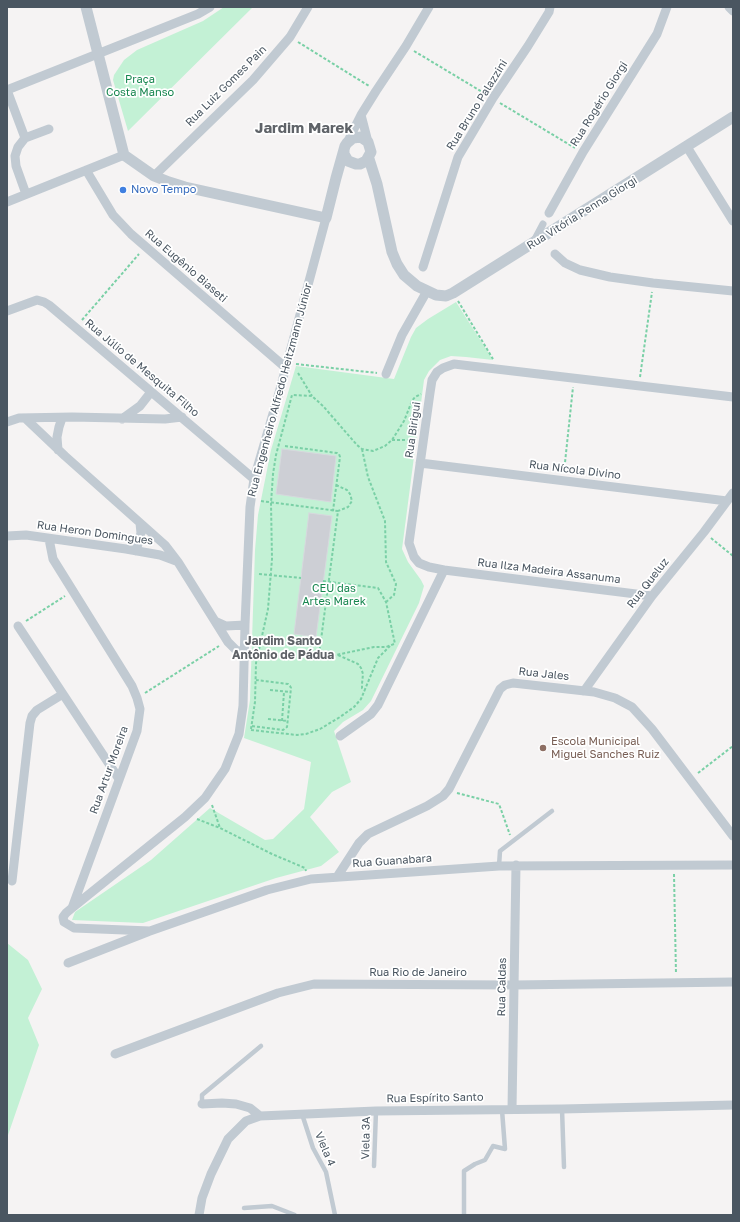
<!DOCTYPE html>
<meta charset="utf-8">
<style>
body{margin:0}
#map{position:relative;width:740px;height:1222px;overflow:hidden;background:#f5f3f3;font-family:"Golos Text",sans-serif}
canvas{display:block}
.frame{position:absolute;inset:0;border:8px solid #4a5661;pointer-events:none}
</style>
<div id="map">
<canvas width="740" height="1222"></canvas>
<div class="frame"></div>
</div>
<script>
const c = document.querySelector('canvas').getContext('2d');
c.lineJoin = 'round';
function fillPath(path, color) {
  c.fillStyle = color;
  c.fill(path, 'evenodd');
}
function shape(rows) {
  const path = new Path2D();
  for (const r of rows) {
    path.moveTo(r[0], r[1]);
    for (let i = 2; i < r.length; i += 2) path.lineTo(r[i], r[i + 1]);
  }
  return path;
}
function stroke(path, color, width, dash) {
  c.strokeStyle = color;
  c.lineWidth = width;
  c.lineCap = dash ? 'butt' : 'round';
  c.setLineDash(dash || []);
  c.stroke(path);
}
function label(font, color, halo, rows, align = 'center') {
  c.font = font + ' "Golos Text",sans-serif';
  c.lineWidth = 3.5;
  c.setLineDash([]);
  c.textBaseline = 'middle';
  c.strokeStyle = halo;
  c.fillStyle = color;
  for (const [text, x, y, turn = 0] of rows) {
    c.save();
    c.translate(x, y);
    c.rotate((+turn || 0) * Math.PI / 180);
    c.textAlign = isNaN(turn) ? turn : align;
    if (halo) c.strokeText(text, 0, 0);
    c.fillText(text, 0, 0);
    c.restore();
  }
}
fillPath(shape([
 [224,7,253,7,128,131,113,80,114,75,124,60,137,50,203,21],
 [456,302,493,360,466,357,451,356,440,360,429,371,424,380,402,549,408,562,421,580,424,586,419,603,371,701,363,710,343,722,334,731,351,782,332,792,310,817,339,852,321,866,276,878,143,923,72,920,75,912,151,860,210,808,265,840,273,839,304,809,311,762,244,738,250,700,255,550,258,515,271,450,296,366,394,379,411,337,416,328,428,319],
 [7,943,28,960,42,989,28,1018,39,1045,7,1138]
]), '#c3f1d5');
const building = shape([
 [282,449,336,456,331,502,276,494,282,449],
 [309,513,332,516,316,637,294,634,309,513]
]);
fillPath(building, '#cdcfd5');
stroke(building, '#d7d9de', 1);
stroke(shape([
 [298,42,369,86],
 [414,51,484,93],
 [500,103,575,148],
 [458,301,493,359],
 [82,320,139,254],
 [296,364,377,373],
 [298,373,312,396],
 [640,377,652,292],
 [392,440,415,440],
 [285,446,337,453,339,454,340,457,333,511],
 [362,449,368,477,385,521,386,562,396,584,394,595,386,602],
 [564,472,573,387],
 [336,485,347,490,350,494,352,501,348,507,338,511],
 [261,501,338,511,319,655],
 [711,538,733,556],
 [259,574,301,578],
 [323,581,378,588,386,602,395,644],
 [26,621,65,596],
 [253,653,267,653,284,657,313,655,331,656,374,647,386,647,394,644],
 [338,655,358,664,361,668,363,674,362,684,362,688,365,691],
 [270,690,291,692],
 [145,693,219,646],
 [268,719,288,721],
 [282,721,284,692],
 [252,726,283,730,287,727,291,688,290,686,288,684,256,680],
 [251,729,255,702,256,663,268,609,272,559,271,503,273,474,276,455,292,395,312,396,323,406,357,445,362,449,373,451,385,446,392,440,404,421,412,401,415,397,421,394],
 [251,730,297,735,306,734,320,729,340,717,354,707,361,699,378,658,390,646],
 [698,773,733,746],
 [457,793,499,804,510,835],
 [212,805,220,828],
 [197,819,220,828,272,854,305,868,306,871],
 [674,874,676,974]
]), '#7ad0a6', 2, [3, 2]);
stroke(shape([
 [499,866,500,851,552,811],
 [202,1104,202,1095,261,1046],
 [562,1109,564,1167],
 [302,1114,313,1148,326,1172,335,1215],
 [374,1166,376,1111],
 [244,1208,272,1206,295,1215],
 [464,1215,464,1171,475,1164,485,1160,493,1146,505,1149,502,1110]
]), '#c1cad2', 4.5);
stroke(shape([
 [534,241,543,224]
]), '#c1cad2', 7);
stroke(shape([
 [729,7,733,11],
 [7,90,198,14,210,7],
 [7,90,25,138,18,147,15,156,16,166,26,194],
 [361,115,368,142],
 [25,138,49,129],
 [347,143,361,115,376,91,406,46,429,7],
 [687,147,733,221],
 [86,170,113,215,131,234,286,368],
 [154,176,253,80,290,37,308,7],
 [7,202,124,155],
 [549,213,583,152,657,34,667,7],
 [555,254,565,263,580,270,610,277,653,283,733,291],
 [423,267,458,157,493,98,528,46,549,12,550,7],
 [7,311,37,300,44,302,49,305,254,479],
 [386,374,402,335,427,291],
 [26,419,65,456,165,545,178,562,228,642,236,650,244,652],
 [122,419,140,406,151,392],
 [7,422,19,418,72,417,165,419,182,417],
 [58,450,57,437,59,427,62,418],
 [420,463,727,501],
 [7,536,26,535,126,549,160,555,176,561],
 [49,539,53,559,132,686,137,698,140,709,137,731,72,908],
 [136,551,141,533,140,523],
 [444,570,652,596],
 [215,621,226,626,245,625],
 [18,626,119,779],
 [584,691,652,596,704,532,733,493],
 [340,736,371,714,378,705,444,570,429,567,419,563,414,557,409,543,430,393,432,380,437,372,443,368,454,364,733,397],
 [337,877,359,843,368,834,427,806,443,796,449,789,500,689,505,685,513,683,594,692,615,698,632,707,652,729,733,836],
 [12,881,30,723,32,716,37,710,63,694],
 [150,931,74,928,64,922,63,917,66,913,72,908,185,817,205,798,225,769,239,734,243,706,245,625,250,507,254,479,279,393,326,218],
 [68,963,150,931,267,890,311,879,499,866,733,865],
 [115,1054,278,993,314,984,514,985,733,982],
 [202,1104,222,1103,236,1104,250,1108,260,1116],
 [512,1109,516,865],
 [199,1215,202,1198,211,1174,228,1139,246,1121,260,1116,376,1111,562,1109,733,1105]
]), '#c1cad2', 9);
stroke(shape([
 [86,7,124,155,154,176,169,182,185,187,326,218,336,178,345,146,347,143,353,138,361,137,368,142,371,152,366,161,360,164,356,164,348,161,344,154,344,150],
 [369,159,377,184,392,252,397,264,404,275,417,286,436,295,446,296,453,293,733,117]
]), '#c1cad2', 11);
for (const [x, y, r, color] of [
 [123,190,4,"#3f7fe0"],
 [543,748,4,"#8d6e63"]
]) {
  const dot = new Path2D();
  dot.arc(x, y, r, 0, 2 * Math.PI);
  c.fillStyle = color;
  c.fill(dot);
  stroke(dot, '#fff', 1.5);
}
label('11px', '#17864f', '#fff', [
 ["Praça",140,80],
 ["Costa Manso",140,93],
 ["CEU das",334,589],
 ["Artes Marek",334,602]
]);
label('11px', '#4a5661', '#fff', [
 ["Rua Luiz Gomes Pain",226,86,-45],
 ["Rua Rogério Giorgi",599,104,-58],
 ["Rua Bruno Palazzini",477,105,-58],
 ["Rua Vitória Penna Giorgi",582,213,-32],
 ["Rua Eugênio Biaseti",186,266,41],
 ["Rua Júlio de Mesquita Filho",142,368,40],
 ["Rua Engenheiro Alfredo Heitzmann Júnior",280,390,-75],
 ["Rua Birigui",413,430,-82],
 ["Rua Nícola Divino",575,470,7],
 ["Rua Heron Domingues",95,533,8],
 ["Rua Ilza Madeira Assanuma",549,571,7],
 ["Rua Queluz",648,583,-52],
 ["Rua Jales",544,674,6],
 ["Rua Artur Moreira",109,770,-70],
 ["Rua Guanabara",392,861,-4],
 ["Rua Rio de Janeiro",418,973],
 ["Rua Caldas",502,987,-89],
 ["Rua Espírito Santo",435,1098,-1],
 ["Viela 3A",366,1138,-89],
 ["Viela 4",325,1149,67]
]);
label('11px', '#366cbe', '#fff', [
 ["Novo Tempo",131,190]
], 'left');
label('11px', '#785e54', '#fff', [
 ["Escola Municipal",551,742],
 ["Miguel Sanches Ruiz",551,755]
], 'left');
label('bold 12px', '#5f6368', '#fff', [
 ["Jardim Santo",283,641],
 ["Antônio de Pádua",283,655]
]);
label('bold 15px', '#5f6368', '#fff', [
 ["Jardim Marek",304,128]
]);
</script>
